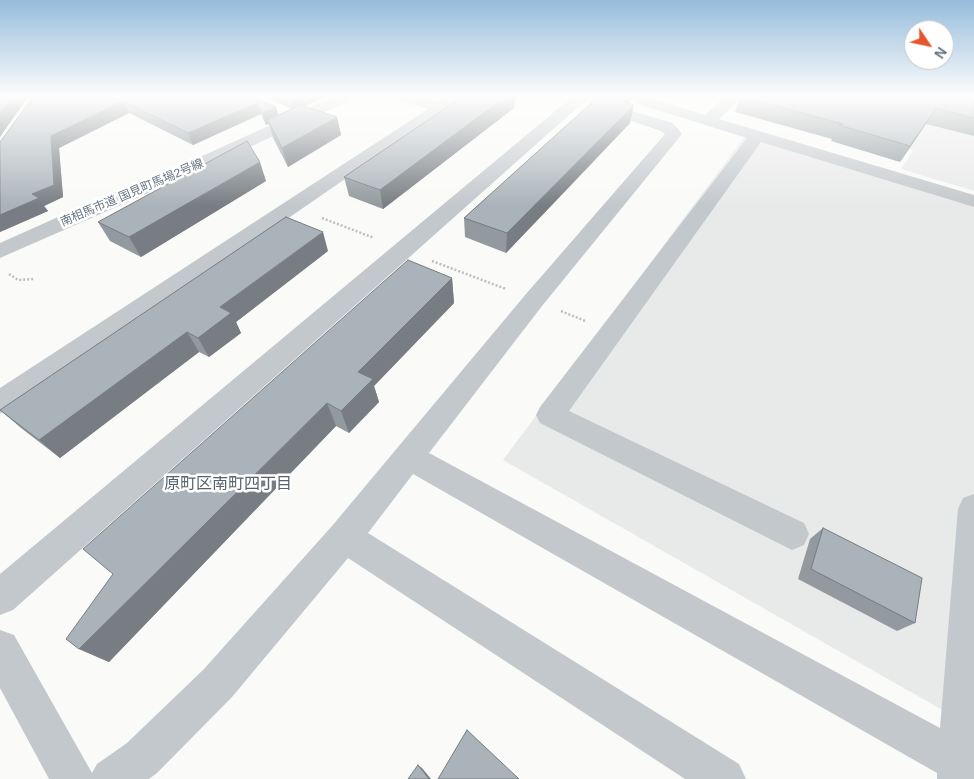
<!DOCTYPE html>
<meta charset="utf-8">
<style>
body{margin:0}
#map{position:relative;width:974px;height:779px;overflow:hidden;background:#fafaf8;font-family:Arial,sans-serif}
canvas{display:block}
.north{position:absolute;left:904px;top:20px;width:50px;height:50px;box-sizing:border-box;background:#fff;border:1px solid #c1c8cd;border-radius:50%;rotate:124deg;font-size:14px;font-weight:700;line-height:20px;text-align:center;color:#657683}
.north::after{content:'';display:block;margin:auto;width:18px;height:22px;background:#e4572e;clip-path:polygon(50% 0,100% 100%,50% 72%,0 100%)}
</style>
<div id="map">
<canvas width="974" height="779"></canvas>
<div class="north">N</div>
</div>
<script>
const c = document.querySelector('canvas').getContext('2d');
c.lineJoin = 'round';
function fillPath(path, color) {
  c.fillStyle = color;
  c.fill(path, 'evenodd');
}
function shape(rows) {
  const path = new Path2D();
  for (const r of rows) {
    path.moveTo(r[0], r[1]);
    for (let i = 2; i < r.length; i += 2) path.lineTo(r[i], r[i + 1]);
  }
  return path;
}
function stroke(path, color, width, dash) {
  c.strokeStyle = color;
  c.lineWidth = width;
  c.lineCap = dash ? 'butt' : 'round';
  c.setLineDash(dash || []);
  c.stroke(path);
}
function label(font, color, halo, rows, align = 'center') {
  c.font = font + ' Arial,"Noto Sans JP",sans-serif';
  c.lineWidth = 5;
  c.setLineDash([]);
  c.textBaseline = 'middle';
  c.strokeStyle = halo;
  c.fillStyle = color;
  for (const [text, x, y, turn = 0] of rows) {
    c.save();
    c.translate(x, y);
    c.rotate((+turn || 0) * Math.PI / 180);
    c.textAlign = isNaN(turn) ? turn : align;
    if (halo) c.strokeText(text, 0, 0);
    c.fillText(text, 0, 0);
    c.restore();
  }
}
fillPath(shape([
 [974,98,974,191,901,169,913,150,851,132],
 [745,136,974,207,974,728,503,460]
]), '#e8e9e9');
stroke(shape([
 [322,218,374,238],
 [432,261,506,289],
 [9,274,18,280,34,279],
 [561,311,585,321]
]), '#bbbfc2', 2.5, [2, 2]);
fillPath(shape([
 [332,97,352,97,350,100,212,165,0,258,0,243,94,201,200,157,332,97],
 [396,97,421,97,438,102,446,97,464,97,10,410,0,413,0,388,428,109,398,100,396,97],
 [572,97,587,99,13,610,0,615,0,574,572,97],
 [647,97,705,115,725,97,742,97,719,119,974,195,974,207,761,142,569,411,804,523,809,534,804,545,792,550,540,423,536,415,540,407,747,138,638,104,635,101,638,98,647,97],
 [626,109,673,123,682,134,542,306,429,453,940,728,958,509,963,498,974,494,974,779,937,779,937,773,413,474,368,533,739,764,746,779,685,779,348,558,232,697,157,773,149,779,49,779,0,688,0,630,14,635,92,773,97,764,127,743,204,669,332,526,526,294,665,134,661,131,620,117,618,114,620,111,626,109]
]), '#c3c8cc');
fillPath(shape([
 [33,97,254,97,278,115,292,109,267,97,325,97,304,106,337,117,341,135,288,167,273,138,269,124,266,125,261,114,193,145,129,113,59,148,63,197,44,206,48,211,0,232,0,142],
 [462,97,515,97,514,108,383,209,349,196,344,177],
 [598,97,636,97,628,103,630,123,574,182,506,253,465,237,464,218],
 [740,97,974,97,974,136,926,124,900,162,831,141,832,139,735,112],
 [266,181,141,257,110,241,98,222],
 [328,251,236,322,241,333,209,357,199,352,60,458,21,428,0,410],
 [452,278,454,303,374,386,379,402,349,433,336,426,109,662,79,649],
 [823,528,915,623,897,631,798,579,810,539]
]), '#929a9f');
fillPath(shape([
 [12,97,28,97,0,137,0,114],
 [295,97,325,97,296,110,292,99],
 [505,97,515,97,514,108,383,209,380,190],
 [628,97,636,97,624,106,625,99],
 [123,101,129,113,59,148,63,197,44,206,48,211,0,232,0,215,32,194,51,136],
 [257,103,261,114,193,145,188,133],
 [634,105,630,123,506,253,507,233],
 [276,107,279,119,268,120,269,124,266,125,263,113],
 [936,108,926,124,900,162,910,146],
 [337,117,341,135,288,167,282,148],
 [260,162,266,181,141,257,129,237],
 [323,232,328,251,236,322,241,333,209,357,198,338,220,307],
 [452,278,454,303,374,386,379,402,349,433,341,411,358,372],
 [187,332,199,352,60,458,39,440],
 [327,403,336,426,109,662,79,649],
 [418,765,422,768,431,779,429,779]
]), '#777d82');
const building = shape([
 [0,97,12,97,0,114,0,97],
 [33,97,254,97,276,107,263,113,257,103,188,133,123,101,51,136,54,185,32,194,39,198,0,215,0,142,33,97],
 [462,97,505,97,380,190,344,177,462,97],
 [598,97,610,97,634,105,507,233,464,218,598,97],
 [619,97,628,97,625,99,619,97],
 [744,97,974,97,974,118,936,108,910,146,839,125,843,124,744,97],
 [300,105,337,117,282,148,268,120,300,105],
 [247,141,260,162,129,237,98,222,247,141],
 [286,217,323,232,220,307,231,313,198,338,187,332,39,440,0,410,286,217],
 [408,260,452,278,358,372,373,379,341,411,327,403,79,649,66,639,113,574,83,549,408,260],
 [823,528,922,578,915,623,811,569,823,528],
 [467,730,519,779,438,779,467,730],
 [418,765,429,779,408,779,418,765]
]);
fillPath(building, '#aab3b9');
stroke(building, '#777d82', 1);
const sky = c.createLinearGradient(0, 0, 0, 206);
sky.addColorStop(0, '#96bcdc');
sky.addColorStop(0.47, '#fdfdfc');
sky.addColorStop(1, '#fdfdfc00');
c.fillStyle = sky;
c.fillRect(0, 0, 974, 206);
label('12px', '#657683', '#fff', [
 ["南相馬市道 国見町馬場2号線",132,193,-23]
]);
label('16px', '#57646e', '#fff', [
 ["原町区南町四丁目",228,485]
]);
</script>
